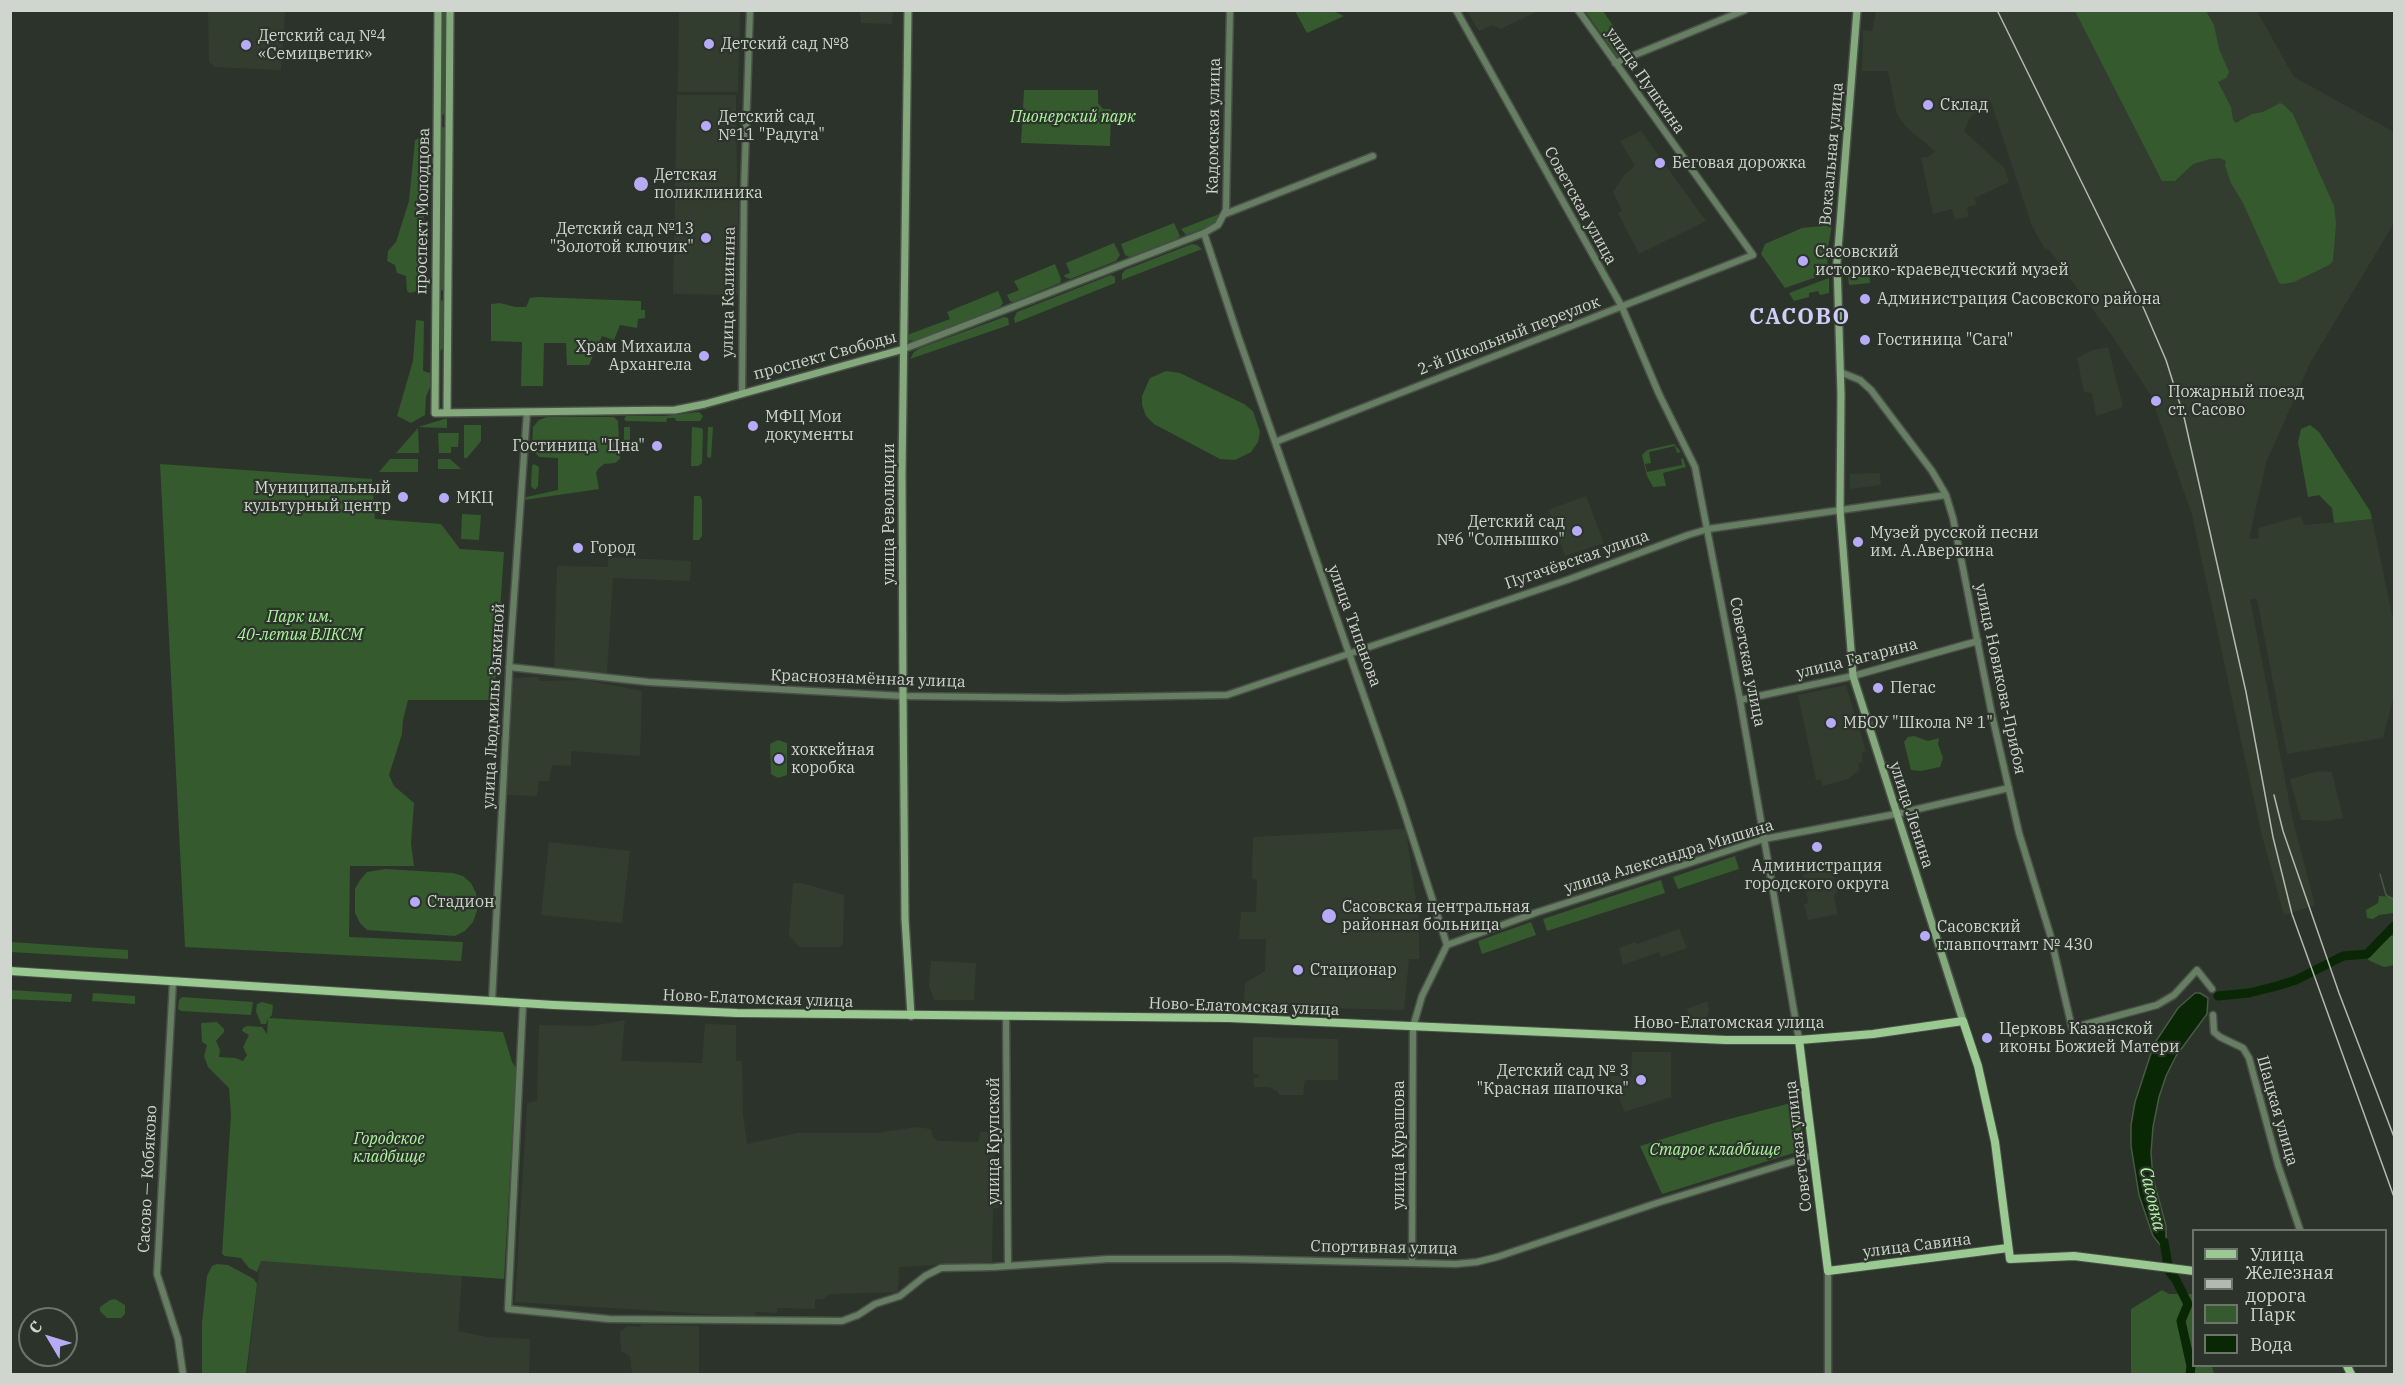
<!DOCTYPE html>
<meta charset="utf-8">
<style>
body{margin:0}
#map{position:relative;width:2405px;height:1385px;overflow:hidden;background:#2c332a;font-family:"IBM Plex Serif",serif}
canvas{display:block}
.frame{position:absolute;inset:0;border:12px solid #d0d5cf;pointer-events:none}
.legend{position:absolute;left:2192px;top:1229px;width:195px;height:138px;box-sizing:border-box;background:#2c332a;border:2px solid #6e746c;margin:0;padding:8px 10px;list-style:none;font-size:18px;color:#d0d5cf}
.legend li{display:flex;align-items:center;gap:12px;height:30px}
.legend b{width:30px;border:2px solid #6e746c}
.north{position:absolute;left:18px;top:1307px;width:60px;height:60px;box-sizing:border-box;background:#2c332a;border:2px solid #6e746c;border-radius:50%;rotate:308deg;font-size:16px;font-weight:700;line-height:24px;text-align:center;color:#d0d5cf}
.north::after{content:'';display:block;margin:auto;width:21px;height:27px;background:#b7abf8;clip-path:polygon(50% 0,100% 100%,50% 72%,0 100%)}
</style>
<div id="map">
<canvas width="2405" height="1385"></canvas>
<div class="frame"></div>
<ul class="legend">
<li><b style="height:8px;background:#9aca91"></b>Улица</li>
<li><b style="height:8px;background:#b3b8b1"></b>Железная дорога</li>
<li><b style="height:16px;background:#355a2e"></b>Парк</li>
<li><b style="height:16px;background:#0a2705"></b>Вода</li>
</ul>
<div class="north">С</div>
</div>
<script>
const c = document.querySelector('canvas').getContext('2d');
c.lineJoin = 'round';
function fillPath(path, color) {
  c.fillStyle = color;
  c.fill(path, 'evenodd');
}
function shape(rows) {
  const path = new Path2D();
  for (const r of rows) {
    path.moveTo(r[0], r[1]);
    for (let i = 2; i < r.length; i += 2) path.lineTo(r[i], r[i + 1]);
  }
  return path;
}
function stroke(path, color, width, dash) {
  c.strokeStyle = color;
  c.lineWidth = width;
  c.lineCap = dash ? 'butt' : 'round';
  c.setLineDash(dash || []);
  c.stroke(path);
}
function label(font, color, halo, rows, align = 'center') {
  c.font = font + ' "IBM Plex Serif",serif';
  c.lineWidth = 4.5;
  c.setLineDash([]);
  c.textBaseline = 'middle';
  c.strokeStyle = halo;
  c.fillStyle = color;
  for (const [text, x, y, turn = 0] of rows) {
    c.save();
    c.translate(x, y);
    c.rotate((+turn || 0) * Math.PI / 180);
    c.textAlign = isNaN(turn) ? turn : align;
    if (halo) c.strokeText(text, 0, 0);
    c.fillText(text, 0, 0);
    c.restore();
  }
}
fillPath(shape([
 [208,11,285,11,281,70,215,67,209,62],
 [679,11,740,11,738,92,678,92],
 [860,11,893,11,892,24,861,23],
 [1467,11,1538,11,1501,29,1492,25,1479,31],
 [1876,11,2257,11,2294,77,2394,132,2394,223,2310,363,2266,463,2249,539,2259,538,2258,528,2301,516,2304,525,2372,519,2394,624,2394,696,2383,738,2287,754,2257,599,2250,599,2293,821,2315,905,2284,915,2261,832,2192,515,2151,396,2113,337,2049,250,2044,248,2032,226,1991,102,1971,116,1964,131,2005,169,2009,182,1975,198,1976,205,1967,207,1969,217,1955,219,1952,209,1933,214,1921,158,1930,156,1935,151,1906,127,1897,114,1888,71,1862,71,1863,30,1872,31],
 [677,95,736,95,737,187,675,189],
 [1641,131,1706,221,1639,254,1618,213,1622,211,1613,192,1625,174,1635,166,1620,141],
 [738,195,739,295,673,294,675,198],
 [2108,347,2123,407,2096,416,2092,393,2084,392,2077,358,2093,350],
 [1880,473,1881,485,1850,489,1850,474],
 [1586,496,1604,543,1565,556,1548,510],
 [608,557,691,561,690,581,613,578,607,673,554,670,557,566,608,567],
 [538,677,540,681,585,680,642,691,640,756,571,751,571,766,552,765,549,781,539,781,537,796,507,795,513,678],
 [1846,685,1866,751,1861,753,1863,762,1858,764,1860,770,1848,779,1823,786,1821,779,1816,780,1798,695],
 [2318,771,2332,772,2343,818,2328,821,2301,820,2290,779],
 [1404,829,1406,831,1419,920,1419,959,1409,959,1404,1010,1244,1006,1245,983,1265,971,1266,939,1239,939,1241,912,1256,912,1257,880,1252,879,1253,837],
 [549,842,630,851,622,923,541,915],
 [1832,868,1837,893,1834,894,1834,899,1838,914,1808,920,1804,904,1808,903,1803,874],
 [793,883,802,883,844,895,843,944,840,947,799,947,789,935],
 [1679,929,1687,948,1661,957,1659,952,1623,965,1619,948,1635,942,1637,944],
 [931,961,976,963,974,1000,934,1000,929,986],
 [1707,1001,1709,1008,1707,1022,1711,1024,1689,1023,1687,1009],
 [625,1020,621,1061,702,1063,705,1024,736,1025,736,1061,742,1061,743,1113,747,1144,797,1133,877,1133,916,1127,931,1129,933,1137,938,1141,978,1142,980,1132,1000,1132,999,1149,994,1150,994,1157,998,1158,999,1208,993,1208,992,1262,899,1267,898,1292,830,1294,823,1299,815,1299,815,1309,777,1308,777,1313,756,1312,755,1317,515,1302,527,1103,537,1101,539,1025,591,1026],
 [1253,1037,1338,1039,1338,1080,1305,1080,1303,1095,1279,1095,1278,1092,1269,1087,1254,1087,1254,1078,1259,1078,1259,1075,1253,1073],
 [1632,1052,1671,1052,1671,1097,1625,1112,1609,1076,1631,1076],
 [260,1261,462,1275,458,1331,487,1337,530,1339,529,1374,247,1374],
 [641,1324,699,1326,699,1374,632,1374,630,1356,621,1351,620,1332,627,1326,640,1327]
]), '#323d30');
fillPath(shape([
 [441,11,446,11,446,112,443,115,440,113],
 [1295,11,1333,11,1344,16,1307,33],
 [1585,11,1603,11,1630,50,1629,53,1617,57],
 [2206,11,2214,25,2219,49,2229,72,2226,78,2218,82,2231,107,2233,120,2236,123,2252,114,2263,112,2280,103,2284,105,2293,114,2334,206,2336,224,2333,261,2329,265,2294,282,2282,284,2279,283,2243,203,2231,183,2225,165,2226,161,2220,158,2210,159,2193,164,2175,181,2162,181,2075,11],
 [1024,90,1098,90,1098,103,1103,109,1111,109,1110,146,1021,143],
 [441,126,446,129,444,289,441,291],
 [422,136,426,138,422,290,410,293,407,291,406,276,397,273,395,265,387,261,388,251,396,242,409,201,415,140],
 [1222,213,1216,221,1207,227,1186,235,1181,229],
 [1174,223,1180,236,1177,239,1129,257,1125,255,1121,244],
 [1832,225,1827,253,1828,273,1785,288,1761,254,1765,244,1802,228],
 [1114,243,1120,255,1116,261,1070,279,1065,277,1064,275,1070,273,1066,263],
 [1192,244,1197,245,1202,249,1122,280,1122,274,1125,270],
 [1055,264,1061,279,1060,283,1013,302,1010,301,1007,295,1019,290,1014,281],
 [1869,273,1870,283,1849,285,1848,275],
 [1111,275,1115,277,1115,283,1015,323,1014,318,1017,312],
 [1829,278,1829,293,1820,295,1818,291,1809,293,1809,297,1794,301,1789,293],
 [998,291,1003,303,1000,307,914,341,908,340,907,335,950,319,947,312],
 [538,297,641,301,641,310,645,310,645,318,638,319,637,328,620,325,614,340,602,336,589,365,567,365,566,343,544,343,543,386,521,386,522,342,491,341,491,304,500,303,515,307,526,307,530,298],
 [442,300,444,303,444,347,439,352,439,303],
 [1004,317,1008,318,1009,325,910,359,914,352,920,348],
 [416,320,424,321,423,371,430,373,430,387,426,397,425,415,411,423,397,416,413,361],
 [1166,371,1180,373,1244,404,1253,411,1260,432,1258,442,1251,452,1235,460,1220,459,1154,424,1146,416,1142,405,1142,396,1150,378],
 [699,412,703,416,700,421,676,421,675,418,667,418,666,422,626,421,624,419,626,416,664,416],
 [547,417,614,417,618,421,620,459,615,463,604,464,598,469,596,473,599,489,524,500,526,497,558,490,558,458,539,457,532,449,533,427,539,420],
 [444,419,447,419,447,428,418,427],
 [464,425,481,425,481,441,467,458,464,458],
 [2310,425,2319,432,2330,449,2370,511,2372,519,2334,523,2332,508,2319,495,2308,497,2298,442,2301,429],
 [624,427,630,427,630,451,624,451],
 [692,427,701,428,703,430,702,463,698,466,691,466],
 [708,427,713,427,711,458,707,457],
 [418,428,419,453,396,453],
 [438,433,459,433,458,447,451,447,451,453,439,453],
 [1674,444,1681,452,1677,453,1675,446,1649,452,1651,463,1645,464,1647,472,1682,465,1681,459,1683,458,1686,467,1663,473,1666,486,1653,487,1647,476,1642,455,1647,450],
 [390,459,418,459,418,472,379,472],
 [438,459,450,459,461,469,438,469],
 [160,464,372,479,375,519,441,524,460,549,504,552,494,700,408,700,403,720,402,734,389,775,394,786,414,803,411,843,414,866,350,866,349,937,463,942,461,961,185,947],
 [534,464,539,467,538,486,535,490,531,486,532,466],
 [694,496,700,496,702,500,702,536,699,540,693,540],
 [462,514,481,515,479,540,461,539],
 [1914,736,1928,741,1939,738,1938,744,1943,758,1940,767,1921,771,1911,770,1904,742,1908,737],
 [778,740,787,743,787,775,778,778,771,774,770,744],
 [1735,856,1739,869,1678,889,1673,877],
 [385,869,453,873,463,876,471,883,476,893,477,911,473,922,465,931,455,936,367,930,360,923,355,913,355,889,360,880,367,872],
 [1661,880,1665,893,1547,931,1543,919],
 [2379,896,2394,897,2394,913,2379,915,2373,919,2367,918,2366,910,2378,903],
 [1531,922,1536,935,1482,954,1478,941],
 [2390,936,2394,936,2394,965,2384,967,2370,961,2364,955,2367,950,2380,945],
 [11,942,128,950,128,959,11,952],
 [11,990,72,994,71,1002,11,999],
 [93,993,135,996,135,1004,92,1001],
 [182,997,253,1002,251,1015,181,1011,178,1009,179,1000],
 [262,1002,273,1005,272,1015,269,1018,503,1032,512,1062,516,1068,504,1279,261,1261,257,1272,249,1268,241,1258,225,1256,222,1254,231,1115,229,1088,208,1067,204,1056,207,1045,202,1042,201,1023,217,1022,224,1029,224,1032,216,1041,220,1050,219,1057,235,1058,243,1061,247,1055,243,1047,249,1035,242,1031,243,1028,247,1026,262,1027,267,1034,268,1019,266,1024,261,1024,256,1011,257,1004],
 [1799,1103,1803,1150,1662,1194,1640,1146,1714,1123,1787,1104],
 [217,1264,228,1265,254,1279,257,1284,246,1374,202,1374,202,1323,207,1276,212,1266],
 [2162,1290,2169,1294,2192,1294,2194,1366,2212,1366,2214,1374,2131,1374,2131,1309],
 [115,1299,125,1305,125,1314,121,1318,107,1318,100,1311,100,1307,110,1300]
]), '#355a2e');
const water = shape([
 [2195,993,2200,993,2208,998,2207,1014,2176,1056,2166,1076,2159,1097,2153,1127,2151,1153,2153,1178,2166,1226,2166,1252,2153,1236,2139,1195,2131,1146,2131,1125,2135,1102,2154,1044,2178,1008,2195,993]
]);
fillPath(water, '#0a2705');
stroke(water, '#455b42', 1.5);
stroke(shape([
 [2380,874,2386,895,2394,900]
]), '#455b42', 1.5);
stroke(shape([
 [2218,996,2249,993,2277,986,2296,980,2343,956,2367,954,2394,926],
 [2164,1242,2169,1271,2176,1280,2188,1304,2181,1321,2191,1366,2190,1374]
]), '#0a2705', 9);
const tertiary = shape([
 [1456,10,1622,307,1659,394,1695,467,1740,700,1799,1040],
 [1615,63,1745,10],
 [1225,214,1373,156],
 [1204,233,1238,336,1401,802,1447,945,1422,996,1413,1027,1412,1263],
 [904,349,1204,233,1218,225,1226,210,1230,10],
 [1840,372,1860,380,1871,390,1932,471,1946,495,1953,518,1992,715,2019,833,2050,934,2072,1028,2157,1005,2174,995,2197,970,2212,989],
 [742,393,744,191,750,10],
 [1275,442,1753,255,1578,10],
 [509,667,648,682,903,696,1064,698,1227,695,1567,580,1688,535,1708,529,1946,495],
 [1740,700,1853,676,1978,641],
 [1447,945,1538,912,1764,839,1896,814,2009,788],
 [173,981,157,1274,178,1339,183,1374],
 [492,1001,510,654,527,412],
 [523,1003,508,1309,609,1319,842,1321,858,1315,875,1304,900,1296,925,1276,941,1268,994,1267,1108,1259,1230,1259,1456,1264,1477,1262,1497,1257,1657,1203,1814,1155],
 [2213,1015,2214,1032,2220,1037,2243,1048,2249,1058,2278,1165,2300,1230],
 [1006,1017,1008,1265],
 [1828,1374,1828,1271]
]);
const secondary = shape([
 [438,10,435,413,675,410,705,404,904,349],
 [908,10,902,474,903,696,905,919,911,1016],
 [1857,10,1837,262,1841,395,1840,510,1853,676,1963,1021],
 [447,413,450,10]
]);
const primary = shape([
 [10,971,554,1005,737,1013,1229,1018,1726,1040,1799,1040,1873,1034,1963,1021,1978,1066,1995,1142,2010,1259,2074,1256,2194,1271],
 [1799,1040,1828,1271,2008,1248],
 [2347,1366,2351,1374]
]);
stroke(tertiary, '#4a5048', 9);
stroke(secondary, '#4a5048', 10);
stroke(primary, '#4a5048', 10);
stroke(tertiary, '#667e62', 6);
stroke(secondary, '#83a97d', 7);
stroke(primary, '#9aca91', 8);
stroke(shape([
 [1997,10,2144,309,2166,360,2184,417,2207,519,2246,692,2273,837,2292,914,2394,1197],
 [2274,795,2283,831,2339,993,2394,1137]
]), '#b3b8b1', 1.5);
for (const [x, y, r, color] of [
 [709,44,6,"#b7abf8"],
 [246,45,6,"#b7abf8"],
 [1928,105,6,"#b7abf8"],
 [706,126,6,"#b7abf8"],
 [1660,163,6,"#b7abf8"],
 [641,184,8,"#b7abf8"],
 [706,238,6,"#b7abf8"],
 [1803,261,6,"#b7abf8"],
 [1865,299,6,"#b7abf8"],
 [1865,340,6,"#b7abf8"],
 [704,356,6,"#b7abf8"],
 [2156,401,6,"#b7abf8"],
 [753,426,6,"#b7abf8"],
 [657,446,6,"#b7abf8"],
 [403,497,6,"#b7abf8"],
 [444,498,6,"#b7abf8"],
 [1577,531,6,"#b7abf8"],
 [1858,542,6,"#b7abf8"],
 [578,548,6,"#b7abf8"],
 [1878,688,6,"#b7abf8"],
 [1831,723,6,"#b7abf8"],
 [779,759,6,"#b7abf8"],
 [1817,847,6,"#b7abf8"],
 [415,902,6,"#b7abf8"],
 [1329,916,8,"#b7abf8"],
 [1925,936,6,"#b7abf8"],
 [1298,970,6,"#b7abf8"],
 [1987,1038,6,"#b7abf8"],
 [1641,1080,6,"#b7abf8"]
]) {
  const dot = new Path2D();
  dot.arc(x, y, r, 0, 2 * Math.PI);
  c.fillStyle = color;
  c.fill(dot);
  stroke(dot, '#2c332a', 2);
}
label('16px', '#d0d5cf', '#2c332a', [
 ["Детский сад №4",258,36],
 ["«Семицветик»",258,54],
 ["Детский сад №8",721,44],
 ["Склад",1940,105],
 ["Детский сад",718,117],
 ["№11 \"Радуга\"",718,135],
 ["Беговая дорожка",1672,163],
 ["Детская",654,175],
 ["поликлиника",654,193],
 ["Детский сад №13",694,229,"right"],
 ["\"Золотой ключик\"",694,247,"right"],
 ["Сасовский",1815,252],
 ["историко-краеведческий музей",1815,270],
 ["Администрация Сасовского района",1877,299],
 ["Гостиница \"Сага\"",1877,340],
 ["Храм Михаила",692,347,"right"],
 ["Архангела",692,365,"right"],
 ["Пожарный поезд",2168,392],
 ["ст. Сасово",2168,410],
 ["МФЦ Мои",765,417],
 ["документы",765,435],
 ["Гостиница \"Цна\"",645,446,"right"],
 ["Муниципальный",391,488,"right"],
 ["культурный центр",391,506,"right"],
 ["МКЦ",456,498],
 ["Детский сад",1565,522,"right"],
 ["№6 \"Солнышко\"",1565,540,"right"],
 ["Музей русской песни",1870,533],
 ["им. А.Аверкина",1870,551],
 ["Город",590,548],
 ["Пегас",1890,688],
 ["МБОУ \"Школа № 1\"",1843,723],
 ["хоккейная",791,750],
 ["коробка",791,768],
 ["Администрация",1817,866,"center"],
 ["городского округа",1817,884,"center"],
 ["Стадион",427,902],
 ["Сасовская центральная",1342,907],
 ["районная больница",1342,925],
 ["Сасовский",1937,927],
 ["главпочтамт № 430",1937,945],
 ["Стационар",1310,970],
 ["Церковь Казанской",1999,1029],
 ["иконы Божией Матери",1999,1047],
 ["Детский сад № 3",1629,1071,"right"],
 ["\"Красная шапочка\"",1629,1089,"right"]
], 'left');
label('16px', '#d0d5cf', '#2c332a', [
 ["улица Пушкина",1645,81,55],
 ["Кадомская улица",1214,126,-89],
 ["Вокзальная улица",1832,154,-85],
 ["Советская улица",1580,206,61],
 ["проспект Молодцова",423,211,-89],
 ["улица Калинина",729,292,-89],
 ["2-й Школьный переулок",1509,336,-21],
 ["проспект Свободы",825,356,-15],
 ["улица Революции",889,514,-90],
 ["Пугачёвская улица",1577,560,-19],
 ["улица Типанова",1354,626,70],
 ["улица Гагарина",1857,659,-14],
 ["Советская улица",1747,662,79],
 ["Краснознамённая улица",868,679,2],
 ["улица Новикова-Прибоя",2000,679,78],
 ["улица Людмилы Зыкиной",494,706,-87],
 ["улица Ленина",1911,815,72],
 ["улица Александра Мишина",1669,857,-17],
 ["Ново-Елатомская улица",758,999,2],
 ["Ново-Елатомская улица",1244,1007,2],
 ["Ново-Елатомская улица",1729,1023],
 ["Шацкая улица",2277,1111,74],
 ["улица Крупской",994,1141,-90],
 ["улица Курашова",1399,1145,-90],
 ["Советская улица",1799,1146,-97],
 ["Сасово — Кобяково",148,1179,-87],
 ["улица Савина",1917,1246,-7],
 ["Спортивная улица",1384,1248,1]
]);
label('italic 16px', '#abf79d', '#2c332a', [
 ["Пионерский парк",1073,117],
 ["Парк им.",300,617],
 ["40-летия ВЛКСМ",300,635],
 ["Городское",389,1139],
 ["кладбище",389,1157],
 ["Старое кладбище",1715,1150]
]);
label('italic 18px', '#adf99f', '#2c332a', [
 ["Сасовка",2152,1199,77]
]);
c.letterSpacing = '1.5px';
label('bold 22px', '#d1cbf7', '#2c332a', [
 ["САСОВО",1800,318]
]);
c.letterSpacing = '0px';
</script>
